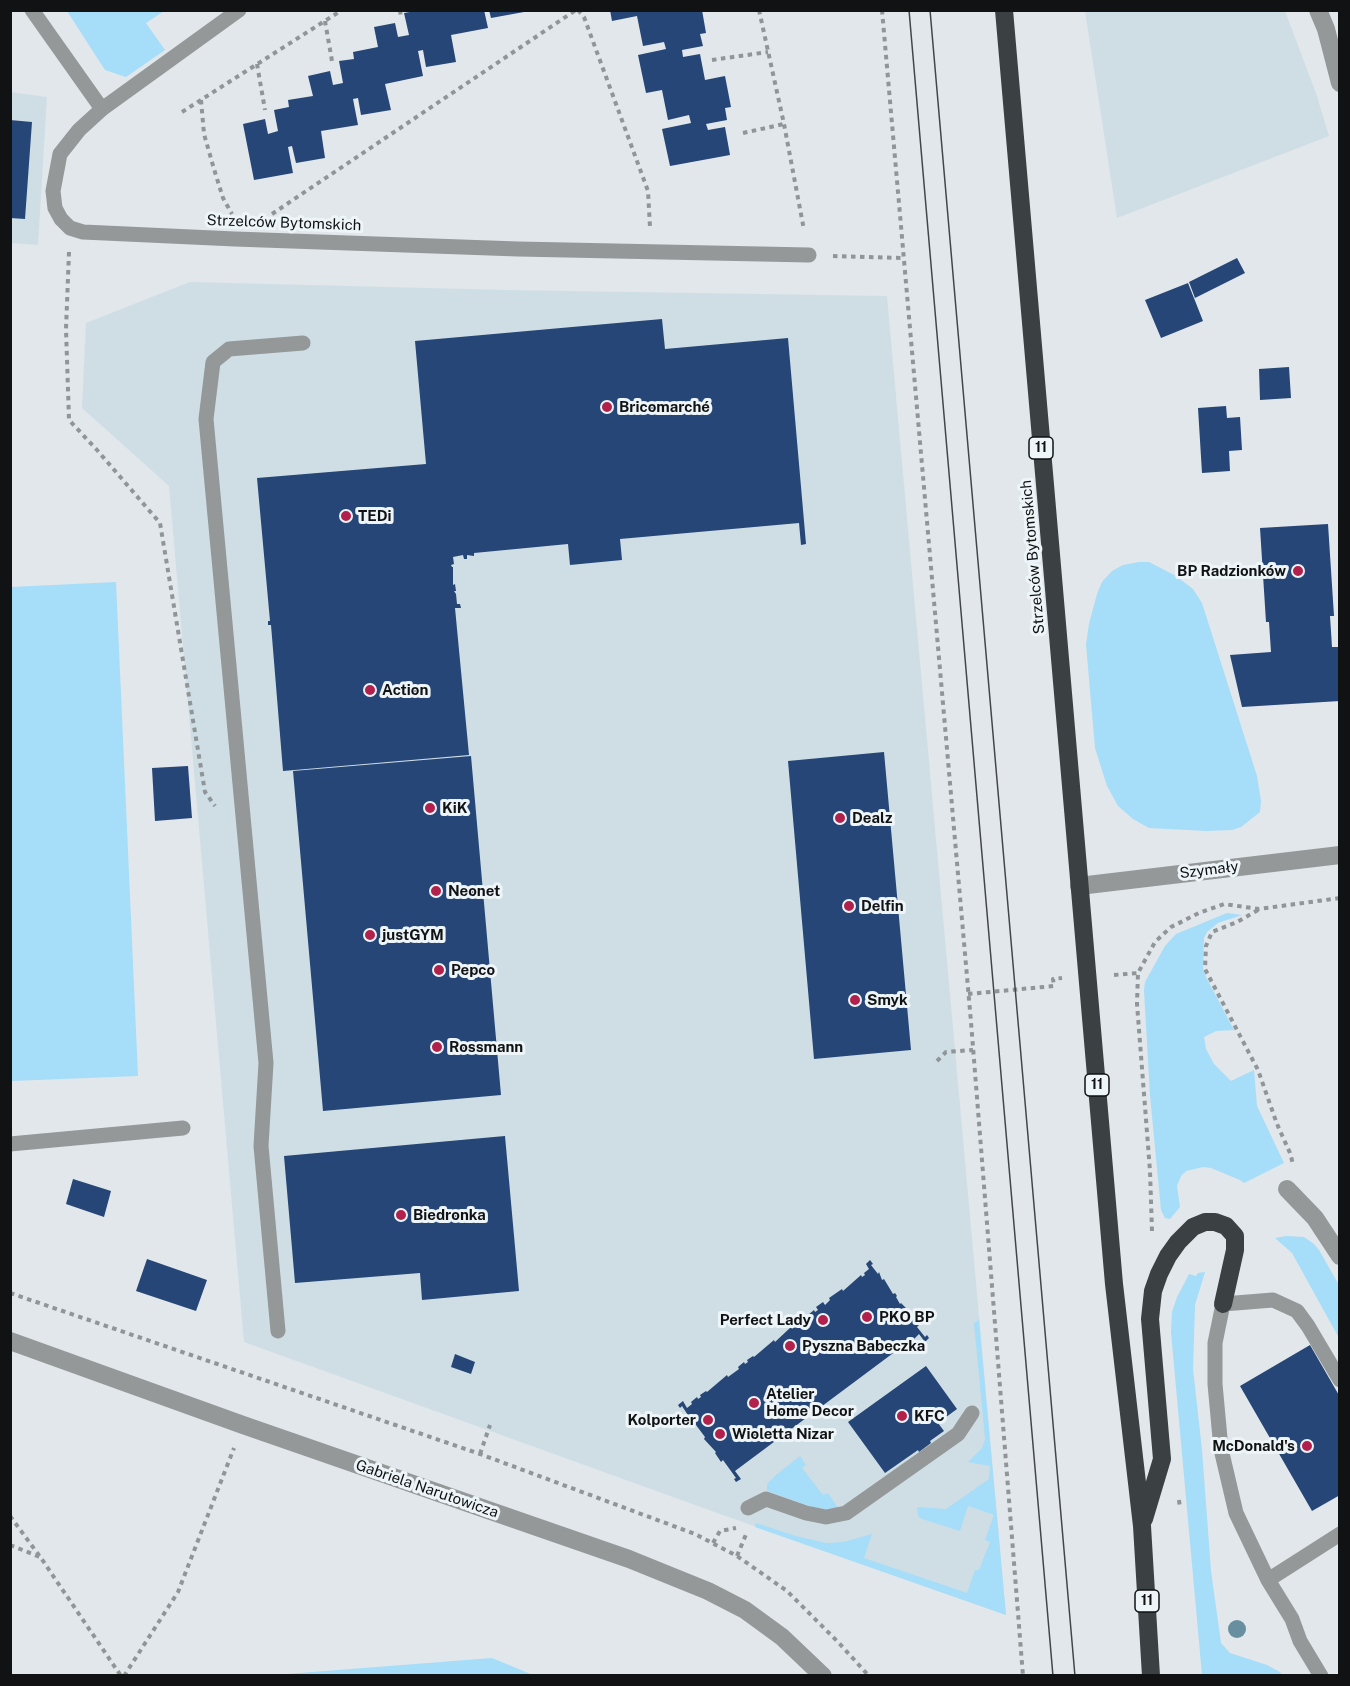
<!DOCTYPE html>
<meta charset="utf-8">
<style>
body{margin:0}
#map{position:relative;width:1350px;height:1686px;overflow:hidden;background:#e1e7eb;font-family:"Public Sans",sans-serif}
canvas{display:block}
.frame{position:absolute;inset:0;border:12px solid #101213;pointer-events:none}
</style>
<div id="map">
<canvas width="1350" height="1686"></canvas>
<div class="frame"></div>
</div>
<script>
const c = document.querySelector('canvas').getContext('2d');
c.lineJoin = 'round';
function fillPath(path, color) {
  c.fillStyle = color;
  c.fill(path, 'evenodd');
}
function shape(rows) {
  const path = new Path2D();
  for (const r of rows) {
    path.moveTo(r[0], r[1]);
    for (let i = 2; i < r.length; i += 2) path.lineTo(r[i], r[i + 1]);
  }
  return path;
}
function stroke(path, color, width, dash) {
  c.strokeStyle = color;
  c.lineWidth = width;
  c.lineCap = dash ? 'butt' : 'round';
  c.setLineDash(dash || []);
  c.stroke(path);
}
function label(font, color, halo, rows, align = 'center') {
  c.font = font + ' "Public Sans",sans-serif';
  c.lineWidth = 6;
  c.setLineDash([]);
  c.textBaseline = 'middle';
  c.strokeStyle = halo;
  c.fillStyle = color;
  for (const [text, x, y, turn = 0] of rows) {
    c.save();
    c.translate(x, y);
    c.rotate((+turn || 0) * Math.PI / 180);
    c.textAlign = isNaN(turn) ? turn : align;
    if (halo) c.strokeText(text, 0, 0);
    c.fillText(text, 0, 0);
    c.restore();
  }
}
fillPath(shape([
 [1085,11,1285,11,1316,93,1329,136,1117,218],
 [10,92,47,97,38,245,11,243],
 [190,282,504,290,887,296,1006,1615,720,1514,244,1342,169,486,82,408,86,323]
]), '#cfdee5');
fillPath(shape([
 [67,11,164,11,146,23,165,50,126,77,105,70],
 [1139,562,1149,562,1176,576,1193,589,1202,603,1257,776,1261,801,1260,812,1241,827,1232,830,1207,831,1149,828,1133,819,1118,806,1107,786,1095,748,1086,644,1089,624,1097,594,1102,582,1112,571,1123,565],
 [116,582,138,1076,11,1081,11,587],
 [1227,913,1242,915,1218,923,1207,932,1204,938,1203,968,1206,977,1234,1030,1216,1031,1204,1037,1206,1049,1214,1064,1231,1081,1254,1070,1257,1106,1284,1163,1244,1183,1240,1180,1211,1168,1203,1167,1186,1171,1181,1176,1177,1186,1180,1207,1170,1219,1165,1218,1161,1210,1150,1095,1144,990,1145,982,1165,946,1176,934],
 [1286,1236,1304,1237,1314,1244,1319,1250,1339,1285,1339,1338,1292,1253,1275,1238],
 [1205,1272,1195,1305,1193,1369,1202,1450,1211,1571,1221,1643,1230,1653,1267,1665,1280,1672,1282,1675,1202,1675,1171,1332,1172,1312,1177,1297,1185,1282,1189,1274,1196,1276,1198,1273],
 [979,1320,1006,1615,755,1527,756,1523,796,1536,826,1543,844,1542,872,1534,864,1558,967,1593,975,1570,979,1570,990,1542,985,1540,994,1515,968,1506,960,1531,922,1519,918,1516,917,1507,946,1509,989,1479,990,1466,968,1462,982,1448,985,1439,974,1323],
 [800,1456,806,1465,802,1468,823,1495,828,1493,838,1508,825,1509,815,1508,767,1491,767,1484,776,1475],
 [492,1658,533,1675,274,1675]
]), '#a6ddf8');
fillPath(shape([
 [421,10,484,10,488,28,451,35,456,62,426,67,423,50,418,51,423,76,385,84,391,110,361,115,358,98,353,99,358,125,321,131,325,158,296,163,292,146,288,147,293,173,254,180,243,124,265,119,268,134,278,131,274,110,289,107,288,100,313,96,308,76,330,71,333,85,343,83,339,61,354,59,353,52,378,47,374,27,395,23,398,37,409,35,404,13],
 [489,10,524,10,524,12,491,18],
 [610,10,702,10,706,33,700,34,703,46,682,50,683,57,700,54,705,80,725,76,731,107,725,108,727,120,706,124,708,130,725,127,730,155,670,166,662,129,691,123,689,115,668,120,662,90,646,93,638,55,666,49,664,42,643,46,637,16,612,21],
 [10,120,32,122,25,219,10,218],
 [1237,258,1245,273,1195,298,1189,282],
 [1188,283,1203,321,1161,338,1145,300],
 [662,319,665,349,788,338,806,544,801,545,799,523,620,539,622,560,570,565,568,544,474,553,474,556,467,555,467,559,464,559,463,555,453,557,454,564,451,565,452,567,453,567,453,585,455,584,456,591,454,591,456,594,457,604,460,604,461,608,455,608,469,755,283,771,271,625,268,625,268,621,270,621,257,478,426,464,415,341],
 [1289,367,1291,398,1260,400,1259,369],
 [1226,406,1227,418,1240,417,1242,450,1229,451,1230,471,1202,473,1198,408],
 [1328,524,1334,616,1330,616,1332,647,1340,647,1340,701,1242,707,1230,655,1271,652,1269,622,1266,622,1260,528],
 [884,752,911,1050,814,1059,788,761],
 [471,756,501,1095,323,1111,293,771],
 [188,766,192,818,155,821,152,768],
 [505,1136,519,1291,422,1300,420,1273,295,1283,284,1156],
 [73,1179,111,1191,104,1217,66,1204],
 [147,1259,207,1280,196,1311,136,1291],
 [870,1260,873,1264,871,1265,878,1274,879,1272,882,1280,884,1279,893,1294,895,1293,897,1296,896,1297,900,1304,901,1303,906,1308,904,1309,909,1316,910,1315,913,1318,912,1319,913,1321,915,1320,919,1325,917,1327,925,1337,927,1335,929,1338,925,1342,919,1334,909,1344,908,1342,735,1471,741,1479,736,1482,734,1479,736,1478,723,1460,721,1462,715,1453,716,1452,704,1439,705,1437,696,1425,695,1426,682,1406,680,1408,678,1405,683,1401,687,1408,692,1404,691,1402,697,1397,698,1399,701,1397,700,1395,706,1391,707,1392,727,1375,728,1377,739,1369,738,1367,744,1362,745,1364,748,1362,747,1360,753,1356,754,1357,774,1340,775,1342,791,1327,792,1329,794,1327,793,1325,809,1316,808,1315,814,1310,815,1312,818,1310,816,1307,823,1302,825,1305,830,1300,829,1298,842,1289,843,1291,861,1275,862,1277,865,1275,864,1273,869,1269,866,1264],
 [1310,1345,1340,1397,1340,1495,1312,1511,1240,1386],
 [455,1354,475,1362,471,1374,451,1367],
 [926,1366,957,1409,938,1423,944,1431,930,1441,931,1443,919,1452,918,1450,885,1473,848,1422]
]), '#254676');
stroke(shape([
 [400,10,401,18],
 [578,10,584,17,648,191,650,227],
 [759,10,784,124,804,230],
 [882,10,971,1022,1023,1676],
 [325,21,332,61],
 [712,60,768,52],
 [257,64,265,110],
 [201,100,204,134,214,169,223,198,232,214],
 [182,112,342,10],
 [743,133,784,124],
 [272,214,576,10],
 [69,252,66,329,69,420,97,450,160,523,205,792,215,806],
 [833,256,904,258],
 [1258,910,1237,922,1212,932,1206,946,1205,969,1258,1070,1277,1124,1290,1153,1293,1164],
 [1114,975,1138,973],
 [968,994,1054,986,1053,979,1062,978],
 [937,1061,946,1052,973,1050],
 [1152,1231,1150,1171,1137,1004,1138,973,1155,942,1171,927,1199,913,1224,904,1259,909,1340,898],
 [10,1293,480,1454,695,1534,737,1556,787,1591,838,1642,869,1676],
 [480,1454,490,1425],
 [1179,1500,1180,1509],
 [10,1516,41,1558,121,1676],
 [713,1543,720,1531,736,1528],
 [10,1545,40,1557],
 [737,1556,747,1532],
 [124,1676,178,1592,234,1448]
]), '#909597', 4, [4.5, 4.5]);
stroke(shape([
 [32,10,102,109],
 [239,10,102,109,79,130,60,154,53,191,55,208,61,219,70,228,83,232,235,239,518,249,809,255],
 [10,1144,183,1128],
 [278,1331,261,1146,266,1063,206,419,213,362,229,349,303,343],
 [748,1508,766,1499,806,1513,826,1517,846,1513,958,1434,972,1413],
 [1268,1580,1340,1534],
 [1321,1676,1300,1641,1292,1619,1268,1580,1236,1513,1221,1449,1215,1384,1215,1343,1223,1304,1273,1300,1297,1311,1308,1326,1340,1380]
]), '#949898', 15);
stroke(shape([
 [1318,10,1326,29,1340,83],
 [1079,886,1340,855],
 [1287,1189,1315,1218,1340,1256],
 [10,1341,243,1425,629,1559,708,1591,745,1610,782,1637,823,1676]
]), '#949898', 18);
stroke(shape([
 [1004,10,1114,1284,1142,1526,1151,1676],
 [1144,1519,1162,1459,1150,1319,1153,1291,1159,1274,1168,1256,1178,1242,1193,1227,1205,1222,1215,1222,1226,1226,1235,1236,1235,1250,1223,1304]
]), '#3b4142', 18);
stroke(shape([
 [909,10,1053,1676],
 [930,10,1075,1676]
]), '#434648', 1.5);
c.fillStyle = '#678f9f';
for (const [x, y] of [
 [1237,1629]
]) {
  c.beginPath();
  c.arc(x, y, 9, 0, 2 * Math.PI);
  c.fill();
}
for (const [x, y, r, color] of [
 [607,407,6,"#b2214b"],
 [346,516,6,"#b2214b"],
 [1298,571,6,"#b2214b"],
 [370,690,6,"#b2214b"],
 [430,808,6,"#b2214b"],
 [840,818,6,"#b2214b"],
 [436,891,6,"#b2214b"],
 [849,906,6,"#b2214b"],
 [370,935,6,"#b2214b"],
 [439,970,6,"#b2214b"],
 [855,1000,6,"#b2214b"],
 [437,1047,6,"#b2214b"],
 [401,1215,6,"#b2214b"],
 [867,1317,6,"#b2214b"],
 [823,1320,6,"#b2214b"],
 [790,1346,6,"#b2214b"],
 [754,1403,6,"#b2214b"],
 [902,1416,6,"#b2214b"],
 [708,1420,6,"#b2214b"],
 [720,1434,6,"#b2214b"],
 [1307,1446,6,"#b2214b"]
]) {
  const dot = new Path2D();
  dot.arc(x, y, r, 0, 2 * Math.PI);
  c.fillStyle = color;
  c.fill(dot);
  stroke(dot, '#eef5f8', 2);
}
for (const [x, y, w] of [
 [1041,448,24],
 [1097,1085,24],
 [1147,1601,24]
]) {
  const box = new Path2D();
  box.roundRect(x - w / 2, y - 11, w, 22, 4.5);
  c.fillStyle = '#eef5f8';
  c.fill(box);
  stroke(box, '#101213', 1.5);
}
label('bold 14px', '#101213', null, [
 ["11",1041,448],
 ["11",1097,1085],
 ["11",1147,1601]
]);
label('15px', '#101213', '#eef5f8', [
 ["Strzelców Bytomskich",284,223,2],
 ["Strzelców Bytomskich",1033,557,-95],
 ["Szymały",1209,870,-7],
 ["Gabriela Narutowicza",427,1489,19]
]);
label('bold 15px', '#101213', '#eef5f8', [
 ["Bricomarché",619,407],
 ["TEDi",358,516],
 ["BP Radzionków",1286,571,"right"],
 ["Action",382,690],
 ["KiK",442,808],
 ["Dealz",852,818],
 ["Neonet",448,891],
 ["Delfin",861,906],
 ["justGYM",382,935],
 ["Pepco",451,970],
 ["Smyk",867,1000],
 ["Rossmann",449,1047],
 ["Biedronka",413,1215],
 ["PKO BP",879,1317],
 ["Perfect Lady",811,1320,"right"],
 ["Pyszna Babeczka",802,1346],
 ["Atelier",766,1394],
 ["Home Decor",766,1411],
 ["KFC",914,1416],
 ["Kolporter",696,1420,"right"],
 ["Wioletta Nizar",732,1434],
 ["McDonald's",1295,1446,"right"]
], 'left');
</script>
